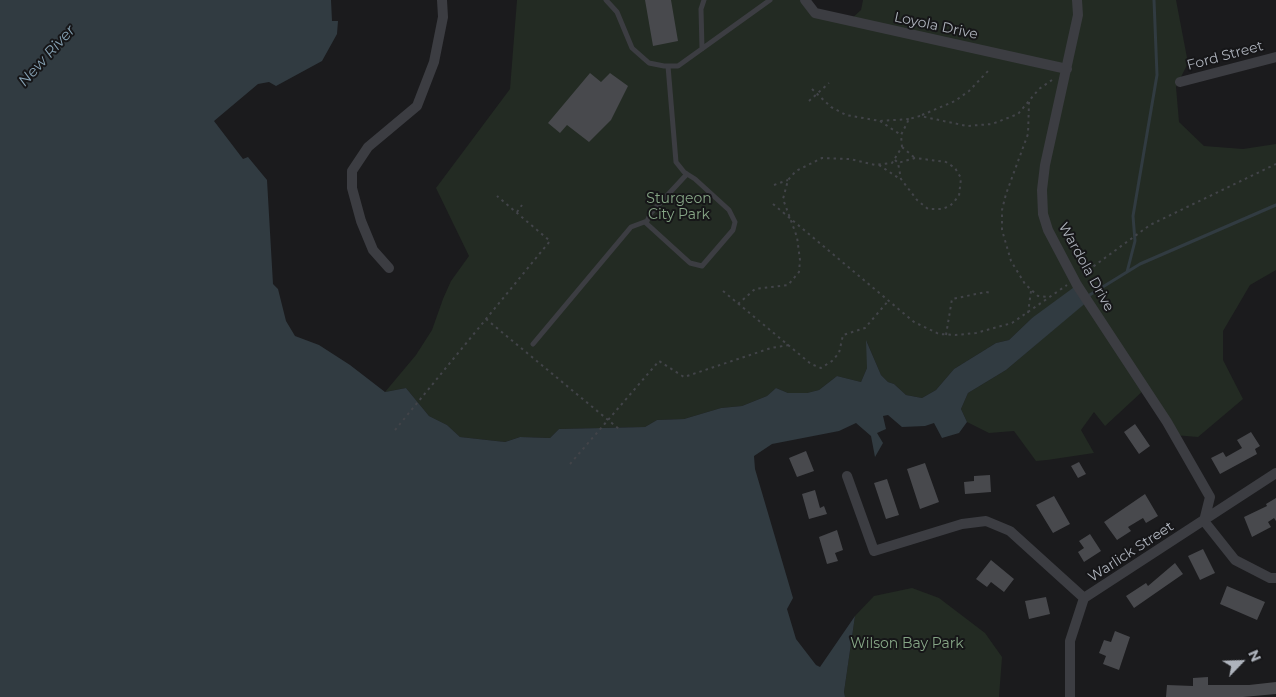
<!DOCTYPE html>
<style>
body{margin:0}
#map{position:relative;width:1276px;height:697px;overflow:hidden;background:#1b1b1d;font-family:Montserrat,sans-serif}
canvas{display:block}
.north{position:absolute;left:1216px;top:637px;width:50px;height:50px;-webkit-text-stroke:4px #161618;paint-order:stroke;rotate:66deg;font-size:14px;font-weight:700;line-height:20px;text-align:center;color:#aeb3bc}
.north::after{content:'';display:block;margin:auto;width:18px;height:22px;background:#aeb3bc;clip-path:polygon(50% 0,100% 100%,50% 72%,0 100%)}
</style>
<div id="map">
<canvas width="1276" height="697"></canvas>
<div class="north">N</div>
</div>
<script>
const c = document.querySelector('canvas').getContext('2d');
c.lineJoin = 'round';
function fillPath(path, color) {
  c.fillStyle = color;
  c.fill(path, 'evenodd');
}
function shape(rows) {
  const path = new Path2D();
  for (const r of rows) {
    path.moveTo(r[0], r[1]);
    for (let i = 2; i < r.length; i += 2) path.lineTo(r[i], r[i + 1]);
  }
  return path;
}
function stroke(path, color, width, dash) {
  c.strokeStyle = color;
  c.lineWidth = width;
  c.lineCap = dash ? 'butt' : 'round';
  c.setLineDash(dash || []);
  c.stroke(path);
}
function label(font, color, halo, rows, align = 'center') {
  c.font = font + ' Montserrat,sans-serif';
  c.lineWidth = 4;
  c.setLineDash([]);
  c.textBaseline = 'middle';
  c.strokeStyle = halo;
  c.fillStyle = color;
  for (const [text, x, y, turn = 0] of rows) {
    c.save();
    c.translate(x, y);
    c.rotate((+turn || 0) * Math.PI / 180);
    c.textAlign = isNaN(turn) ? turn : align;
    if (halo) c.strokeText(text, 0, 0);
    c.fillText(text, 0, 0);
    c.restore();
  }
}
fillPath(shape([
 [517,0,805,0,815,13,849,21,861,10,863,0,1176,0,1188,63,1176,87,1179,122,1204,146,1243,149,1276,144,1276,270,1250,285,1223,331,1223,360,1243,399,1198,437,1174,435,1145,389,1105,426,1094,412,1081,430,1094,453,1047,460,1036,461,1014,431,989,433,967,422,961,409,968,393,1006,370,1087,301,1032,318,1009,340,996,343,954,369,936,390,922,398,906,395,894,384,888,382,881,375,867,342,867,368,861,382,837,376,819,390,807,393,788,393,776,388,767,396,742,406,721,408,684,419,657,420,645,427,559,429,550,438,520,437,505,442,460,437,447,425,429,416,406,388,385,392,416,355,432,330,443,299,451,281,469,256,436,188,510,89],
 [912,588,939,598,985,633,1002,657,999,697,845,697,844,692,855,616,874,596]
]), '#232b23');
fillPath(shape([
 [0,0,331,0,332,21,338,21,337,34,322,61,276,86,269,82,258,84,214,121,243,159,248,157,267,180,273,284,278,289,286,321,295,336,319,345,350,365,385,392,406,388,429,416,447,425,460,437,505,442,520,437,550,438,559,429,645,427,657,420,684,419,721,408,742,406,767,396,776,388,788,393,807,393,819,390,837,376,861,382,867,368,866,340,881,375,888,382,894,384,906,395,922,398,936,390,954,369,996,343,1009,340,1032,318,1077,285,1088,301,1006,370,968,393,961,409,967,422,959,433,942,438,934,423,925,426,902,427,888,415,883,416,886,429,877,433,883,443,875,457,871,436,856,423,839,431,772,444,754,456,755,469,793,598,787,609,796,639,816,665,820,667,855,616,844,692,845,697,0,697]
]), '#313b41');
stroke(shape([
 [1127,272,1135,241,1133,216,1157,75,1154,0],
 [1088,296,1140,264,1276,205]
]), '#313b41', 3);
fillPath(shape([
 [645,0,671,0,678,41,653,46],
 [590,73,601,82,610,73,628,86,611,120,589,142,567,125,560,133,548,123],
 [1135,424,1150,446,1139,454,1124,432],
 [1251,432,1260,446,1255,449,1257,454,1220,474,1211,458,1223,452,1226,457,1242,448,1237,440],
 [806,451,814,471,797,477,789,458],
 [1079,462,1086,474,1078,478,1071,466],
 [925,463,939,502,920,509,907,469],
 [990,475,991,492,965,494,964,482,974,481,974,476],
 [887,479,899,515,886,519,874,483],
 [815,490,820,508,824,506,827,514,809,519,802,494],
 [1145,494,1158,516,1146,523,1143,518,1128,527,1131,531,1117,540,1104,522],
 [1054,496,1070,524,1053,533,1036,505],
 [1276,498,1276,521,1274,518,1268,522,1271,527,1252,537,1244,517,1267,506,1266,504],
 [837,530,843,550,835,553,838,561,827,564,819,537],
 [1090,534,1101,551,1084,562,1078,552,1084,548,1079,541],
 [1203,549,1215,573,1200,580,1188,556],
 [991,560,1014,579,1004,592,991,582,987,587,976,579],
 [1175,563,1183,574,1134,608,1126,596,1146,583,1148,586],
 [1227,586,1265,602,1257,620,1220,604],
 [1046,597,1050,614,1029,619,1025,601],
 [1115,631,1130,637,1119,670,1103,664,1106,656,1099,653,1104,640,1111,642],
 [1208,677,1208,685,1249,685,1276,682,1276,694,1243,697,1166,697,1167,685,1193,686,1193,678]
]), '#48494d');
stroke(shape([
 [812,89,831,107,846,115,880,121,909,119],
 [809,101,829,83],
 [1029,102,1028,134,1006,194,1002,210,1002,230,1011,261,1025,284,1038,296,1049,297],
 [922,115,955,101,969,91,989,70],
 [880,121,901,135],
 [902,147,915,158],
 [895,160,898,163,915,158,946,162,955,168,961,178,959,196,950,206,942,209,928,209,917,200,901,179,898,163],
 [879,165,900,179],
 [774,185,788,180],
 [773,204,914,322,939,334,955,335,976,333,1012,323,1067,285],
 [517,212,522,205],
 [1083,274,1150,225,1276,164],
 [723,291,811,364,821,368,832,361,839,353,843,335,865,328,889,300],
 [738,304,755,289,788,285,799,272,800,260,797,237,783,199,788,180,796,171,822,158,850,159,875,165,892,163,902,147,901,135,909,119,920,116,967,126,992,124,1018,114,1039,89,1052,80],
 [1028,313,1031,291],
 [486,319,619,429],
 [946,335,952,299,986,292,991,293],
 [395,430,550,241,497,196],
 [570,464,659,361,684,377,771,348,789,345]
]), '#424449', 2, [2.5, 4]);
stroke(shape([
 [606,0,617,12,632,48,649,63,664,66,678,66,770,0],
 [702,49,701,9,704,0],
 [668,66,676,162,684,172,687,174,695,179,729,210,735,222,733,230,702,266,690,263,646,223,651,213,687,174],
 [533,344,631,227,647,221]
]), '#3c3d42', 5);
stroke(shape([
 [805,0,815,13,1067,69],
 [1077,0,1078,15,1045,165,1042,190,1043,214,1048,230,1077,285,1167,422,1210,497,1204,521,1235,560,1270,578,1276,578],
 [1180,82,1276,57],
 [389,268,373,250,361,221,352,188,352,171,368,147,417,106,434,62,443,17,442,0],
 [847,476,874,551,962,524,986,521,1010,531,1084,598],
 [1070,697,1070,641,1084,598,1276,473]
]), '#3c3d42', 10);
label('14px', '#aeb3bc', '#161618', [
 ["Loyola Drive",936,26,12],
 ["Ford Street",1225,56,-15],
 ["Wardola Drive",1086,267,61],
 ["Warlick Street",1131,552,-33]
]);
label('14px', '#86a686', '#161618', [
 ["Sturgeon",679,199],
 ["City Park",679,215],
 ["Wilson Bay Park",907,644]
]);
label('italic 15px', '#87a3b5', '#161618', [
 ["New River",47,56,-48]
]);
</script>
